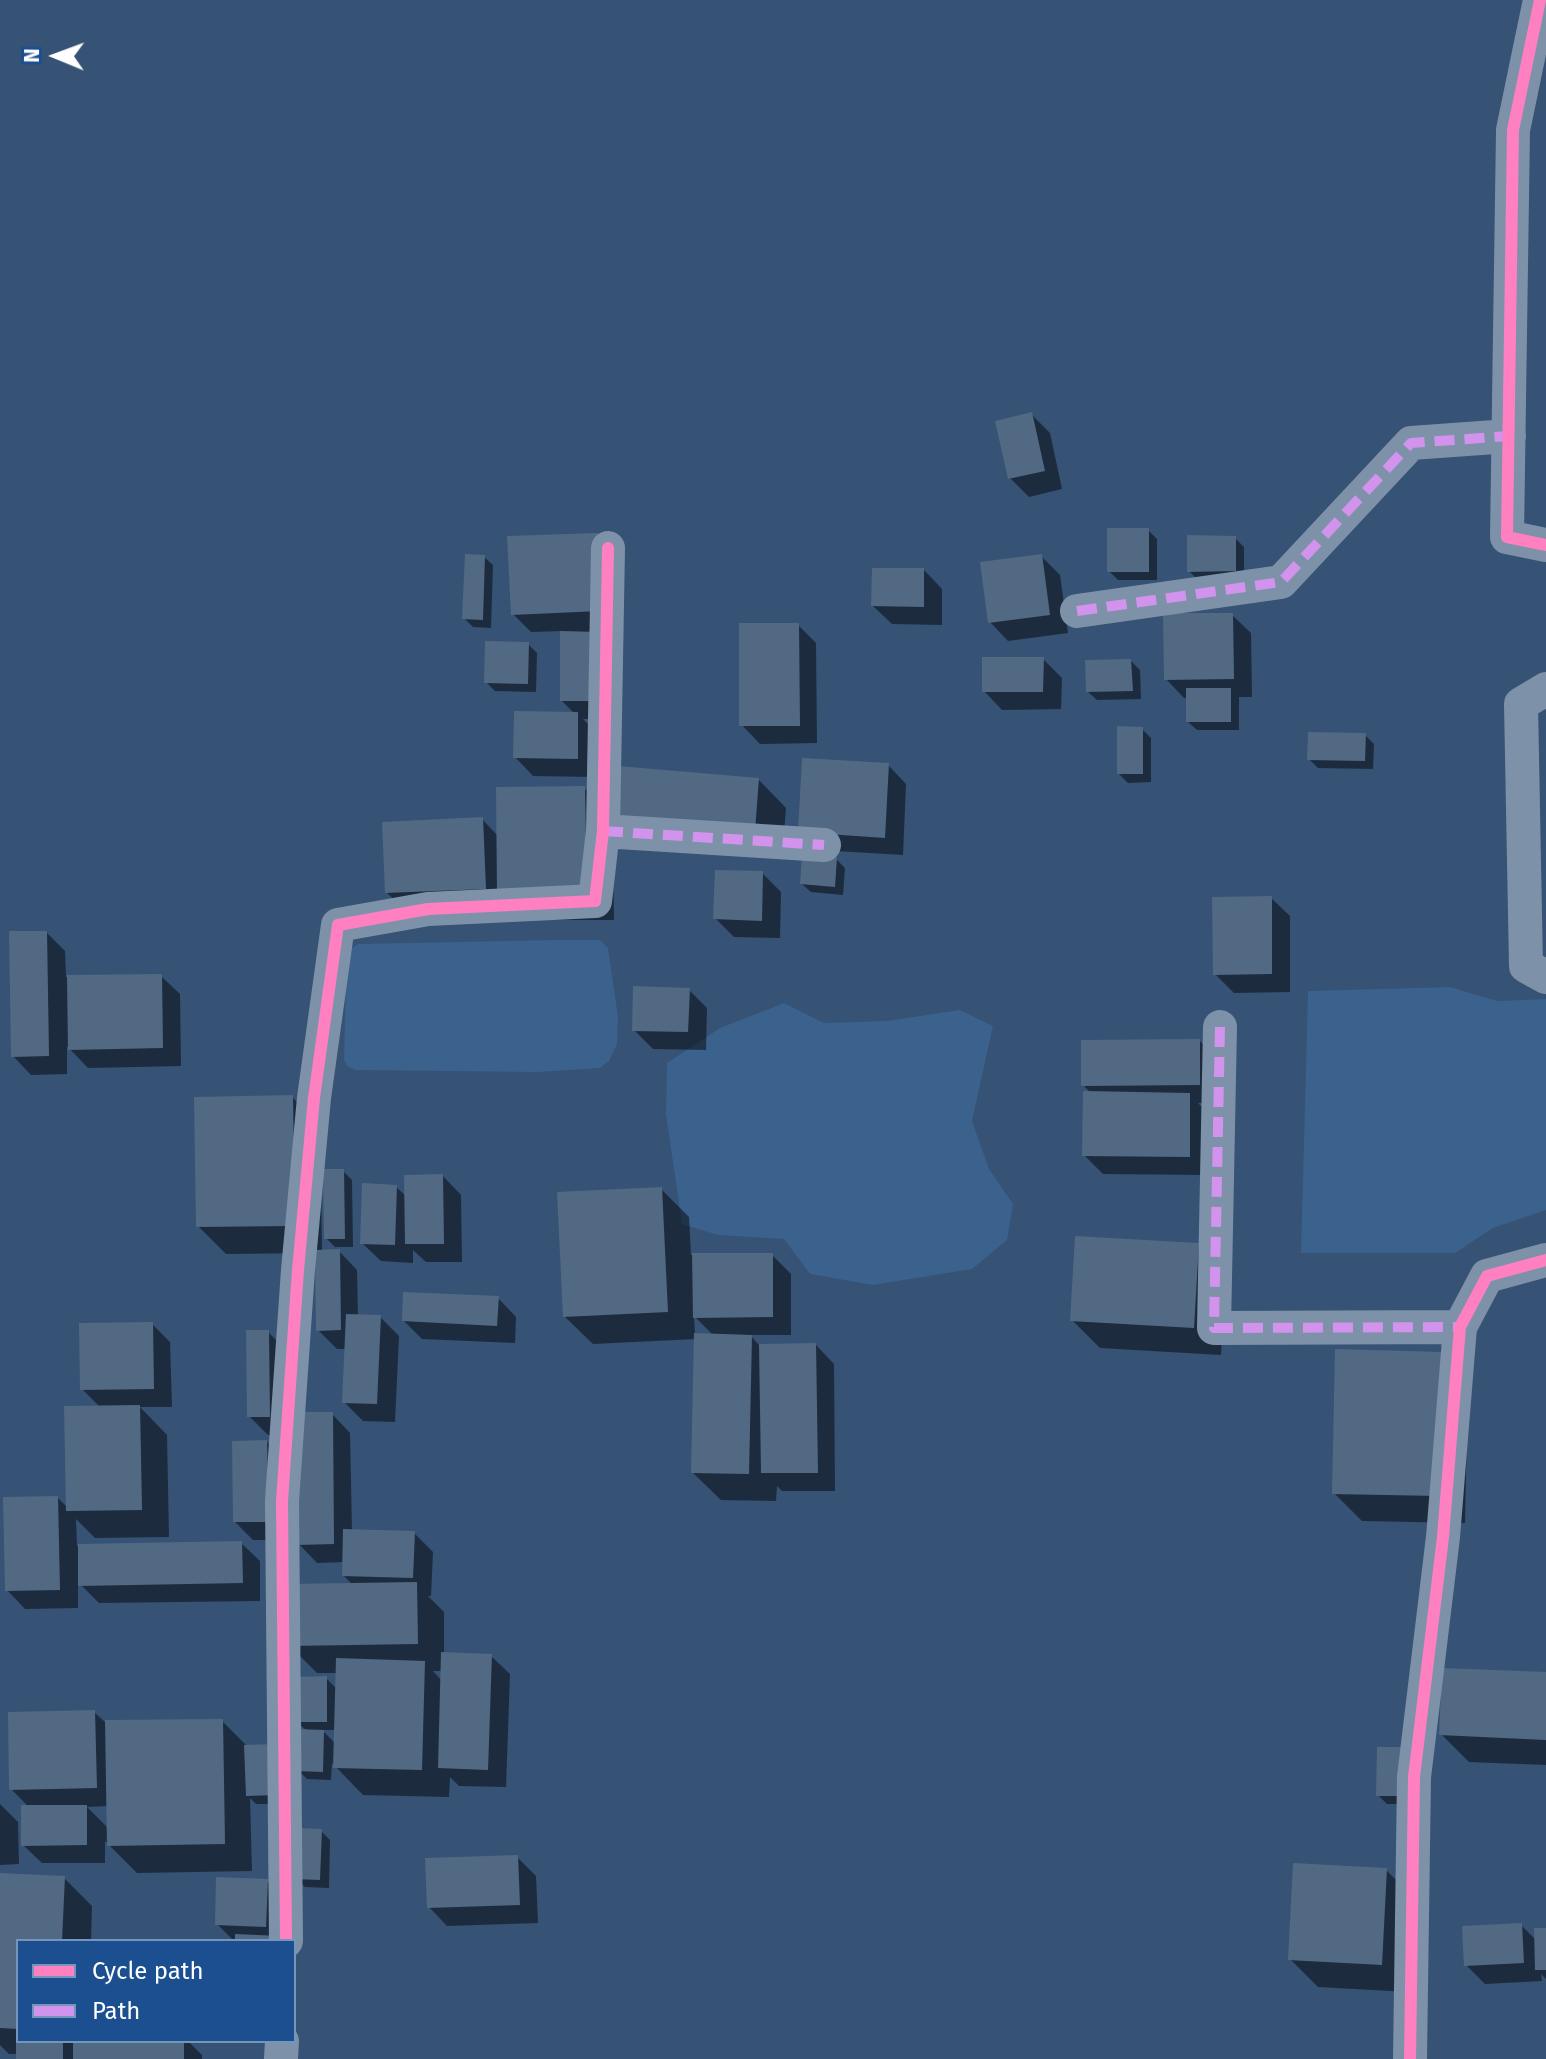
<!DOCTYPE html>
<style>
body{margin:0}
#map{position:relative;width:1546px;height:2059px;overflow:hidden;background:#365274;font-family:"Fira Sans",sans-serif}
canvas{display:block}
.legend{position:absolute;left:16px;top:1939px;width:280px;height:104px;box-sizing:border-box;background:#1b4f8f;border:2px solid #7695bc;margin:0;padding:10px 14px;list-style:none;font-size:24px;color:#fff}
.legend li{display:flex;align-items:center;gap:16px;height:40px}
.legend b{width:40px;border:2px solid #7695bc}
.north{position:absolute;left:16px;top:16px;width:80px;height:80px;-webkit-text-stroke:6px #1b4f8f;paint-order:stroke;rotate:271deg;font-size:22px;font-weight:700;line-height:32px;text-align:center;color:#fff}
.north::after{content:'';display:block;margin:auto;width:28px;height:36px;background:#fff;clip-path:polygon(50% 0,100% 100%,50% 72%,0 100%)}
</style>
<div id="map">
<canvas width="1546" height="2059"></canvas>
<ul class="legend">
<li><b style="height:10px;background:#ff80c0"></b>Cycle path</li>
<li><b style="height:10px;background:#d193ec"></b>Path</li>
</ul>
<div class="north">N</div>
</div>
<script>
const c = document.querySelector('canvas').getContext('2d');
c.lineJoin = 'round';
function fillPath(path, color) {
  c.fillStyle = color;
  c.fill(path, 'evenodd');
}
function shape(rows) {
  const path = new Path2D();
  for (const r of rows) {
    path.moveTo(r[0], r[1]);
    for (let i = 2; i < r.length; i += 2) path.lineTo(r[i], r[i + 1]);
  }
  return path;
}
function stroke(path, color, width, dash) {
  c.strokeStyle = color;
  c.lineWidth = width;
  c.lineCap = dash ? 'butt' : 'round';
  c.setLineDash(dash || []);
  c.stroke(path);
}
fillPath(shape([
 [557,940,600,940,608,948,618,1017,617,1044,609,1061,600,1068,538,1072,356,1070,347,1066,344,1060,346,977,352,948,358,944],
 [1450,987,1497,1001,1546,999,1546,1210,1493,1228,1455,1253,1301,1253,1308,991],
 [784,1003,824,1023,887,1021,960,1010,993,1026,972,1121,989,1169,1013,1204,1007,1240,972,1269,873,1285,810,1274,784,1239,718,1235,682,1224,666,1114,667,1063,720,1028]
]), '#3b618d');
fillPath(shape([
 [1031,414,1050,433,1062,489,1029,497,1010,478],
 [1148,530,1157,539,1157,580,1118,580,1109,571],
 [509,538,618,629,589,630,617,719,583,719,596,732,595,777,533,776,515,757,575,714,562,701,562,631,531,632,513,614],
 [1235,538,1244,547,1244,580,1198,580,1189,571],
 [1041,556,1060,575,1068,633,1008,641,990,622],
 [484,557,493,565,491,628,473,627,464,618],
 [924,570,942,589,942,625,892,624,873,606],
 [1232,615,1251,633,1252,697,1239,697,1239,730,1197,730,1188,722,1188,698,1184,698,1166,679],
 [798,625,816,643,817,743,760,744,742,725],
 [528,644,537,653,536,692,495,691,486,682],
 [1043,659,1062,678,1061,709,1002,710,984,691],
 [1131,661,1140,670,1141,699,1097,700,1088,692],
 [1142,729,1151,738,1151,782,1128,783,1119,774],
 [1365,735,1374,744,1373,769,1318,768,1309,759],
 [888,765,906,784,903,855,819,850],
 [759,780,786,808,782,858,616,818],
 [584,788,612,816,614,920,527,920,406,911,387,893,482,819,498,836],
 [836,859,845,868,843,895,811,892,802,884],
 [762,873,781,892,780,938,734,937,715,918],
 [1271,898,1290,916,1290,992,1234,993,1215,974],
 [47,933,65,951,66,977,161,976,180,994,181,1066,88,1068,67,1046,67,1074,31,1075,13,1056],
 [689,990,707,1008,706,1050,653,1049,634,1030],
 [1200,1041,1218,1060,1218,1103,1198,1103,1208,1113,1207,1175,1103,1174,1084,1155,1091,1093,1083,1085],
 [292,1097,320,1125,322,1252,339,1251,326,1238,343,1171,352,1180,353,1247,335,1247,357,1270,358,1317,380,1317,399,1336,395,1422,363,1421,344,1402,346,1349,337,1349,318,1330,317,1253,226,1254,198,1226],
 [443,1176,461,1195,462,1262,426,1262,413,1250,413,1263,381,1261,362,1243,396,1187,407,1197],
 [661,1189,689,1217,691,1255,772,1255,791,1274,791,1335,750,1335,760,1346,816,1345,834,1364,835,1491,782,1491,777,1486,776,1501,721,1500,693,1473,696,1339,593,1344,565,1317],
 [694,1316,714,1336,695,1336],
 [1198,1245,1226,1273,1221,1355,1100,1348,1072,1320],
 [498,1298,516,1317,515,1343,422,1339,404,1321],
 [152,1324,170,1342,172,1407,140,1407,167,1435,169,1537,95,1538,76,1519,77,1546,241,1543,260,1561,260,1601,99,1603,78,1582,78,1608,25,1609,7,1590,58,1498,68,1508,100,1407,82,1389],
 [268,1332,286,1350,288,1435,268,1435,249,1416],
 [1468,1381,1465,1523,1362,1521,1334,1493],
 [332,1414,350,1433,352,1532,414,1533,433,1552,431,1596,428,1596,444,1612,444,1654,491,1656,510,1674,506,1787,459,1786,450,1777,449,1797,363,1795,332,1763,331,1780,307,1779,298,1770,307,1731,297,1722,326,1678,337,1689,337,1673,317,1673,289,1645,353,1585,344,1576,344,1562,317,1563,299,1544],
 [433,1671,443,1671,442,1681],
 [322,1730,336,1730,336,1744],
 [267,1442,285,1461,286,1540,253,1540,235,1522],
 [1546,1674,1546,1765,1469,1762,1441,1734],
 [94,1712,105,1722,222,1721,248,1747,284,1804,256,1804,250,1798,252,1871,137,1873,105,1841,105,1863,42,1863,23,1845,29,1807,11,1789],
 [108,1806,109,1829,87,1807],
 [1379,1749,1416,1804,1387,1804,1378,1795],
 [0,1804,18,1822,19,1864,0,1865],
 [321,1831,330,1840,329,1888,305,1887,296,1878],
 [517,1857,536,1876,538,1923,447,1926,429,1907],
 [1386,1870,1414,1898,1409,1992,1318,1987,1290,1959],
 [0,1875,64,1878,92,1906,91,1941,18,1941,18,2041,188,2041,202,2055,202,2059,18,2059,18,2054,9,2054,0,2045],
 [267,1881,286,1899,284,1941,234,1941,217,1924],
 [1521,1925,1536,1940,1546,1930,1546,1979,1541,1974,1542,1981,1485,1984,1466,1965]
]), '#0007');
fillPath(shape([
 [1032,412,1045,471,1008,479,995,421],
 [1107,528,1149,528,1149,572,1107,572],
 [598,533,600,611,511,615,507,536],
 [1187,535,1236,536,1236,571,1187,572],
 [465,554,485,555,483,620,462,619],
 [1042,554,1050,615,988,623,980,562],
 [872,568,924,568,924,607,871,606],
 [1163,613,1233,613,1234,679,1164,680],
 [739,623,799,623,800,726,739,726],
 [560,631,599,632,600,701,560,701],
 [485,641,529,642,528,684,484,683],
 [982,657,1044,657,1043,692,982,692],
 [1131,659,1133,691,1086,692,1085,660],
 [1186,688,1231,688,1231,722,1186,722],
 [514,711,578,712,578,759,513,758],
 [1117,726,1143,727,1143,774,1117,774],
 [1308,732,1366,733,1365,761,1307,760],
 [802,758,889,763,885,838,798,832],
 [618,766,759,778,755,831,614,819],
 [585,786,587,893,497,893,496,787],
 [483,817,486,889,385,893,382,822],
 [802,855,837,857,835,887,800,884],
 [715,870,763,871,762,921,713,919],
 [1272,896,1272,974,1213,975,1212,897],
 [9,931,47,931,49,1056,11,1057],
 [162,974,163,1048,68,1050,67,975],
 [633,986,690,988,688,1032,632,1031],
 [1200,1039,1200,1085,1081,1086,1081,1040],
 [1083,1091,1190,1093,1190,1157,1082,1156],
 [293,1095,295,1226,196,1227,194,1097],
 [323,1169,344,1169,345,1239,324,1239],
 [443,1174,444,1244,405,1244,404,1175],
 [362,1183,397,1185,395,1245,360,1244],
 [662,1187,668,1312,563,1317,557,1192],
 [1075,1236,1199,1243,1194,1328,1070,1321],
 [340,1249,341,1330,316,1331,315,1250],
 [692,1253,773,1253,773,1317,693,1318],
 [403,1292,499,1296,497,1326,402,1321],
 [346,1314,381,1315,377,1404,342,1403],
 [153,1322,154,1389,80,1390,79,1323],
 [246,1330,269,1330,270,1417,247,1417],
 [694,1333,752,1335,749,1474,691,1473],
 [816,1343,818,1473,761,1473,759,1344],
 [1335,1349,1441,1352,1438,1496,1332,1494],
 [140,1405,142,1510,66,1511,64,1406],
 [295,1412,333,1412,334,1544,297,1545],
 [267,1440,269,1522,233,1522,232,1441],
 [58,1496,60,1590,5,1591,3,1497],
 [343,1529,415,1531,413,1578,342,1576],
 [242,1541,243,1583,78,1586,78,1544],
 [417,1582,418,1644,287,1646,286,1584],
 [441,1652,492,1654,488,1770,438,1768],
 [336,1658,425,1661,422,1770,333,1768],
 [1442,1668,1546,1672,1546,1740,1439,1735],
 [327,1676,327,1722,295,1722,295,1677],
 [95,1710,97,1788,9,1790,8,1712],
 [223,1719,225,1844,107,1846,105,1720],
 [297,1729,324,1730,323,1772,296,1771],
 [275,1744,276,1795,246,1796,244,1745],
 [1377,1747,1409,1747,1408,1796,1376,1796],
 [21,1805,87,1805,87,1845,21,1846],
 [296,1828,322,1829,320,1880,294,1879],
 [518,1855,520,1905,427,1908,425,1858],
 [1293,1863,1387,1868,1382,1965,1288,1960],
 [0,1873,65,1876,62,1941,18,1941,18,2029,0,2028],
 [216,1877,268,1879,266,1927,215,1925],
 [1522,1923,1524,1963,1464,1966,1462,1926],
 [1534,1928,1546,1928,1546,1970,1535,1970],
 [235,1934,279,1936,279,1941,235,1941],
 [73,2041,184,2041,184,2059,73,2059],
 [16,2042,63,2042,63,2059,16,2059]
]), '#526984');
stroke(shape([
 [1540,0,1513,130,1507,537,1546,545],
 [1077,611,1281,582,1411,443,1509,436],
 [1546,689,1521,704,1526,966,1546,977],
 [603,831,824,845],
 [1220,1027,1214,1328,1460,1327],
 [286,1941,282,1501,298,1270,314,1098,338,925,428,909,595,901,603,831,608,548],
 [281,2059,282,2041],
 [1410,2059,1414,1777,1443,1537,1460,1327,1487,1276,1546,1260]
]), '#7d92a8', 34);
stroke(shape([
 [1077,611,1281,582,1411,443,1509,436],
 [603,831,824,845],
 [1220,1027,1214,1328,1460,1327]
]), '#d193ec', 10, [20, 10]);
stroke(shape([
 [1540,0,1513,130,1507,537,1546,545],
 [286,1941,282,1501,298,1270,314,1098,338,925,428,909,595,901,603,831,608,548],
 [1410,2059,1414,1777,1443,1537,1460,1327,1487,1276,1546,1260]
]), '#ff80c0', 12);
</script>
